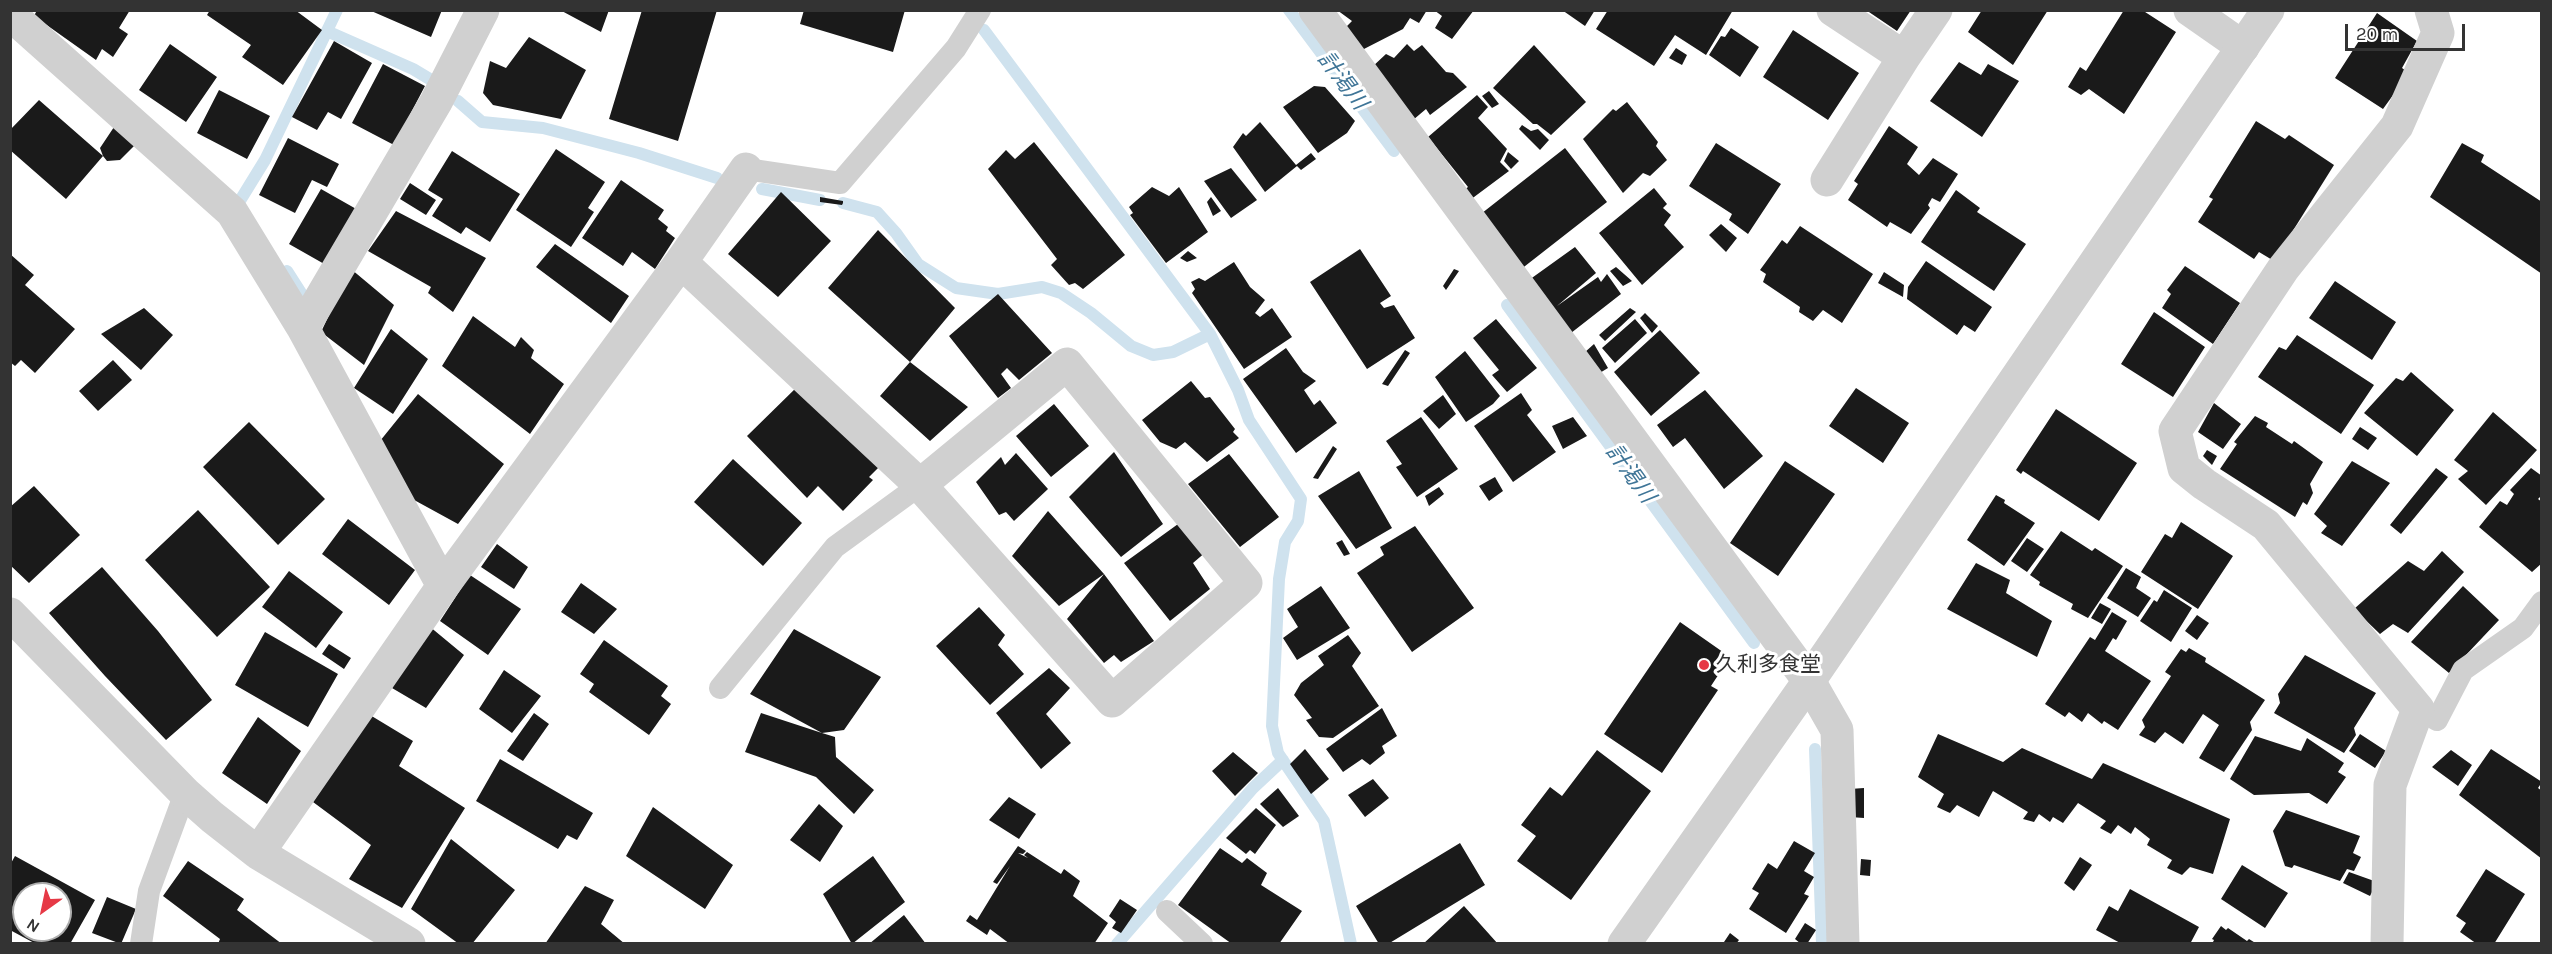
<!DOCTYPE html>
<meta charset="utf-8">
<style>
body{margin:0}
#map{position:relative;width:2552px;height:954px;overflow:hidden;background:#fff;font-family:Karla,sans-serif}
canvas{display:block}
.frame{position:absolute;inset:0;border:12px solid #333;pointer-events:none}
.north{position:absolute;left:12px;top:882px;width:60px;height:60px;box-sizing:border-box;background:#fff;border:2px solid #adadad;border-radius:50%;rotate:213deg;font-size:16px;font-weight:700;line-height:24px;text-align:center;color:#333}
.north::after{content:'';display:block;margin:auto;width:21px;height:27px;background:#e63946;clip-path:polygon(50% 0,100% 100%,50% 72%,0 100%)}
.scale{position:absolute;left:2345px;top:24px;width:120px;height:27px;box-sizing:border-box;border:3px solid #333;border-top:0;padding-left:8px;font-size:18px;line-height:21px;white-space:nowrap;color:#333;-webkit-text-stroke:4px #fff;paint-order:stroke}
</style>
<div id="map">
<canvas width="2552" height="954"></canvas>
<div class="frame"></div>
<div class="north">N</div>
<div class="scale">20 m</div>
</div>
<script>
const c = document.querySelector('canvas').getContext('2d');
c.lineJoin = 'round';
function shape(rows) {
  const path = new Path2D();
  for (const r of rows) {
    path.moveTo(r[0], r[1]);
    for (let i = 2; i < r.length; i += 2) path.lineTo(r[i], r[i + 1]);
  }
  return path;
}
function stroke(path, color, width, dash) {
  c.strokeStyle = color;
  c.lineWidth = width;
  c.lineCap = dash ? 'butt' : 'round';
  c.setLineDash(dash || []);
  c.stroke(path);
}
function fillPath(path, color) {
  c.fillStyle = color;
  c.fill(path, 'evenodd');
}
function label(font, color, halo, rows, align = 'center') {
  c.font = font + ' Karla,"Noto Sans JP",sans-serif';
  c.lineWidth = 6;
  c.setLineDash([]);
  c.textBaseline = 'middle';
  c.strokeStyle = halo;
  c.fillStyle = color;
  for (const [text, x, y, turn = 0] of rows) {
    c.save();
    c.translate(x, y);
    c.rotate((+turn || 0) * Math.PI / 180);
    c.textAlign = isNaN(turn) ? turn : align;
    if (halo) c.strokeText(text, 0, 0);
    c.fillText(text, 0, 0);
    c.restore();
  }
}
stroke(shape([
 [1289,10,1394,151],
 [984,30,1210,334],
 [329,32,413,69,433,81],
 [458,101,482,122,543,128,639,153,717,178],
 [762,189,820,200],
 [241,199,265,160,337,10],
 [843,203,877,212,896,233,918,264,956,288,998,294,1042,287,1061,293,1091,313,1131,346,1153,355,1173,352,1210,334,1238,390,1249,420,1301,499,1298,521,1285,542,1279,579,1272,726,1278,753,1324,821,1351,944],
 [287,271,303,296],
 [1507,305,1754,643],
 [1815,749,1822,944],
 [1117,944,1253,788,1283,760]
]), '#cfe2ee', 12);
fillPath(shape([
 [37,10,130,10,119,28,128,34,113,57,102,49,96,60,34,16],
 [210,10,295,10,322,30,283,85,242,57,251,45,207,15],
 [369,10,442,10,431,37],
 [560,10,609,10,601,32],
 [642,10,717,10,678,141,609,119],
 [804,10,905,10,893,52,800,24],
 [1337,10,1427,10,1419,23,1410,18,1403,29,1362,50,1345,28,1352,21],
 [1434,10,1474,10,1452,39,1435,28,1442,16],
 [1562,10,1595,10,1585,26],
 [1608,10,1733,10,1706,55,1675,35,1654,66,1596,29],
 [1866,10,1911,10,1897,31],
 [1982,10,2048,10,2013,65,1968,32],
 [2124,10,2142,10,2176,32,2124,114,2089,89,2081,95,2068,87,2080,67,2086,71],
 [2377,13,2417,41,2402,68,2409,73,2383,109,2335,78],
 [1731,28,1759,47,1740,77,1709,55,1721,36,1725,37],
 [1793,30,1859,73,1828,120,1763,77],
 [529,37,586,70,561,119,493,105,483,93,490,61,506,68],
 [334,41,372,63,341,119,328,112,317,130,292,117],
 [170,44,217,77,186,122,139,90],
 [1407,44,1414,51,1422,45,1446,72,1453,73,1467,87,1430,115,1426,109,1413,120,1371,68,1386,54,1394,58],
 [1534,45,1586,102,1551,135,1537,124,1533,124,1493,88],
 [1676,48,1687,55,1682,65,1669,58],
 [1959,62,1981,75,1988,64,2019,81,1982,137,1930,101],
 [383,64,425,86,394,145,352,123],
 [1314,86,1325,87,1355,121,1347,133,1318,153,1283,107],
 [219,90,270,116,247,159,197,133],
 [1489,91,1499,104,1492,108,1482,96],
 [1477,95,1488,107,1478,118,1507,149,1500,162,1509,171,1470,200,1463,191,1468,187,1428,137],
 [39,100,103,156,66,199,10,150,10,130],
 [1627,102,1658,142,1656,146,1667,160,1650,176,1643,173,1623,193,1583,139,1613,109,1616,111],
 [2256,121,2285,139,2289,135,2334,165,2274,261,2259,252,2254,259,2198,222,2213,199,2209,197],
 [1260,122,1296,165,1311,153,1316,159,1301,170,1297,166,1265,192,1233,147,1243,133,1246,136],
 [1522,125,1531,131,1538,129,1549,140,1540,150,1519,129],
 [1889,126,1918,147,1907,164,1919,175,1933,158,1958,174,1940,202,1932,198,1928,205,1930,208,1911,234,1890,222,1887,227,1848,200,1858,184,1854,181],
 [114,127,137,143,120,160,107,161,103,156,100,148],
 [288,138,339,164,327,187,312,180,295,213,259,195],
 [1034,142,1125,255,1083,289,1075,283,1069,285,1051,265,1057,259,988,169,1006,150,1015,159],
 [1716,143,1781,184,1748,234,1729,220,1732,214,1689,186],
 [2462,143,2484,155,2481,162,2542,202,2542,274,2430,197],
 [1565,148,1607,202,1520,270,1477,217],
 [556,149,605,182,588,208,594,212,571,247,516,210],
 [452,151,520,194,490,242,466,227,461,234,432,216,443,199,428,190],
 [1508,152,1519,161,1511,169,1504,161],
 [1231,168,1257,200,1231,218,1204,181],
 [621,180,664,210,658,219,668,227,666,231,675,238,655,269,632,252,623,266,582,238],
 [410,183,436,200,426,215,400,199],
 [1152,187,1169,196,1179,187,1208,232,1166,263,1130,215,1133,213,1129,207],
 [1654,188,1667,204,1663,208,1671,215,1664,225,1684,247,1642,285,1599,233],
 [321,189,358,210,326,265,289,244],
 [1956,190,1980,208,1977,212,2026,244,1994,291,1921,242],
 [781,192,831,241,778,297,728,254],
 [820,197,843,201,843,203,842,205,820,202],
 [1211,197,1221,211,1213,216,1207,202],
 [396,211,486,258,453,312,428,293,431,287,368,251],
 [1721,224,1737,238,1726,252,1709,235],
 [1800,226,1873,274,1842,323,1823,310,1813,321,1799,312,1800,307,1763,282,1766,274,1760,270,1782,240,1787,244],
 [878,230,955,308,910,362,828,288],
 [555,244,629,296,611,323,536,267],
 [1575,247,1596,273,1557,306,1598,277,1601,282,1607,274,1621,294,1571,333,1529,280],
 [1360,249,1391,296,1380,303,1384,308,1394,305,1415,338,1367,369,1310,282],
 [1188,251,1197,258,1187,262,1180,258],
 [10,254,34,275,25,285,75,329,35,373,21,360,15,366,10,362],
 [1926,261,1992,307,1975,332,1964,325,1957,335,1907,299,1908,287],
 [1234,262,1250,287,1265,300,1255,313,1260,317,1272,308,1292,337,1244,369,1192,293,1195,289,1191,282,1199,278,1205,281],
 [2185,266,2240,303,2213,344,2162,308,2171,294,2167,290],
 [1616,267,1632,281,1623,286,1610,271],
 [351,269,394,305,364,365,321,332],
 [1454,269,1459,271,1446,290,1443,286],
 [1884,272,1904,285,1903,297,1878,283],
 [2335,281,2396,322,2372,360,2309,318],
 [998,294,1052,353,1019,380,1007,368,1001,374,1011,388,998,398,949,336],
 [144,308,173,335,141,370,101,334],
 [1630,308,1636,312,1605,341,1599,335],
 [2154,312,2205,347,2173,397,2121,364],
 [1645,313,1658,326,1652,333,1640,318],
 [473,316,515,347,521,337,534,350,531,358,564,384,530,434,442,366],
 [1496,319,1537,368,1507,392,1492,375,1499,370,1473,338],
 [1635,319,1647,333,1615,363,1602,348],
 [391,329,428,359,393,414,354,388],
 [1660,330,1700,373,1651,416,1614,372],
 [2297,335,2374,385,2341,434,2258,377,2279,347,2286,350],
 [1594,344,1608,368,1598,374,1584,353],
 [1286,348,1303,372,1316,381,1304,390,1314,405,1320,400,1337,423,1296,453,1243,379],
 [1405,350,1410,353,1388,386,1382,384],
 [1465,351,1500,396,1493,404,1466,422,1435,377],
 [113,360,132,380,98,411,79,391],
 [910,362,968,407,930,441,880,396],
 [2411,372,2454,410,2417,456,2364,413,2396,378,2403,381],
 [1191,381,1205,398,1210,397,1235,429,1233,432,1239,438,1207,462,1185,442,1176,449,1160,442,1142,420],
 [799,385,880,466,869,477,873,480,843,511,818,486,807,498,747,436],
 [1856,388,1909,423,1883,463,1829,426],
 [1705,390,1763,456,1724,489,1685,438,1673,447,1657,425],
 [1521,393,1532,410,1527,415,1556,452,1513,482,1474,426],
 [418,394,504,464,458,524,405,495,380,441],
 [1443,395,1456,414,1439,429,1423,411],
 [2214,403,2241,424,2223,449,2198,432],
 [1054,404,1089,446,1051,477,1016,436],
 [2056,409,2137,463,2099,521,2023,471,2021,474,2016,470],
 [2493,412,2537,450,2486,505,2458,479,2468,471,2454,460],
 [2255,416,2268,423,2266,427,2292,444,2294,441,2323,462,2310,484,2313,493,2307,505,2303,502,2295,517,2220,469,2237,444,2234,442],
 [1421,417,1458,469,1417,497,1396,467,1402,464,1386,441],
 [1573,417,1587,436,1563,449,1552,426],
 [249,422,325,499,278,545,203,467],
 [2360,427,2377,438,2368,450,2352,439],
 [1333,446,1337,449,1318,479,1313,478],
 [2207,450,2217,456,2212,465,2203,456],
 [1114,452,1163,524,1121,557,1069,497],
 [1016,453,1048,489,1014,521,1006,512,999,515,976,482,1001,457,1005,465],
 [1229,454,1279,517,1240,547,1188,484],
 [733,459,802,523,763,566,694,502],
 [1785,461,1835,494,1778,576,1730,543],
 [2352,461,2390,483,2342,546,2321,533,2327,526,2314,514],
 [2436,468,2448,477,2401,534,2390,525],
 [2531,468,2542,476,2542,495,2538,499,2542,502,2542,563,2532,572,2479,527,2500,501,2507,505,2514,494,2510,490],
 [1359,471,1392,528,1356,549,1318,496],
 [1495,477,1503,491,1489,501,1479,486],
 [34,486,80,535,29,583,10,565,10,507],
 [1439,487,1444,494,1429,506,1425,496],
 [1996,495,2005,500,2004,503,2035,523,2004,566,1967,540],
 [198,510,270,587,217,637,145,560],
 [1048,511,1104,574,1059,606,1012,556],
 [348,519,415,570,389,605,322,554],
 [1185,519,1207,551,1193,563,1210,589,1170,621,1124,563],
 [2181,522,2233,556,2198,609,2141,572,2165,534,2172,538],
 [1415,526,1474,608,1412,652,1357,573,1384,555,1380,547],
 [2061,531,2092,551,2095,548,2123,566,2088,618,2071,609,2073,604,2039,585,2040,582,2030,575],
 [2027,538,2044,549,2027,572,2011,561],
 [1342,540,1350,554,1344,556,1336,543],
 [497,544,528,567,514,589,481,567],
 [2442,551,2464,572,2408,633,2393,624,2380,634,2354,609,2408,561,2424,571],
 [1976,563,2010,580,2006,593,2052,621,2037,657,1947,609],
 [102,567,158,631,212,700,166,740,105,676,49,613],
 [2126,568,2141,577,2136,588,2151,598,2138,617,2107,598],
 [289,571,343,612,316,648,262,607],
 [1104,574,1154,641,1121,662,1114,655,1104,663,1067,619],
 [470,575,521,609,488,655,440,621],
 [581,583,617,609,594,634,561,612],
 [1321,586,1350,628,1297,660,1283,638,1298,627,1287,609],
 [2463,586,2499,620,2449,673,2411,642],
 [2164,590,2192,608,2171,642,2140,621,2154,600,2157,602],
 [2100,603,2111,609,2102,624,2091,618],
 [979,607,1005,635,998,645,1024,674,990,705,936,646],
 [2112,612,2127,621,2116,640,2113,638,2105,651,2151,681,2118,730,2104,721,2102,724,2088,713,2082,722,2069,712,2065,717,2045,704,2090,637,2095,640],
 [2197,615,2209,623,2197,640,2185,631],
 [1680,622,1730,657,1711,686,1718,690,1662,773,1604,734],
 [429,626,464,655,426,708,392,688],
 [794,629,881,677,844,730,822,733,835,737,836,757,874,790,854,814,816,777,745,752,761,713,822,733,750,694],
 [265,632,338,674,308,727,235,685],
 [1348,635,1361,653,1352,666,1379,706,1333,738,1319,737,1306,720,1312,718,1294,695,1301,683,1324,665,1318,656],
 [604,640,668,686,661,696,671,704,649,735,589,692,594,684,580,674],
 [329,644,351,658,344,669,322,654],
 [2189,648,2206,658,2205,662,2265,700,2250,722,2252,730,2224,772,2199,758,2219,725,2203,714,2183,744,2165,732,2155,743,2139,735,2145,727,2142,720,2171,676,2165,672,2181,649,2186,652],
 [2305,655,2376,693,2354,728,2356,735,2344,753,2274,713,2280,703,2278,694],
 [1049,668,1070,688,1046,714,1071,743,1041,769,996,713],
 [504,670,541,696,512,733,479,709],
 [1382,708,1397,736,1382,746,1385,753,1370,765,1362,759,1343,772,1326,749],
 [534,713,549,724,523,761,507,751],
 [370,715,413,741,399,766,465,808,402,908,349,879,371,845,313,802],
 [258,717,301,751,267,804,222,773],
 [1938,734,2003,762,2022,748,2092,779,2103,763,2230,819,2213,874,2190,867,2182,875,2167,868,2172,860,2147,845,2150,839,2135,827,2131,834,2118,825,2111,834,2100,828,2106,821,2078,803,2063,823,2053,817,2050,822,2039,814,2034,822,2023,819,2028,812,1993,791,1979,817,1957,805,1950,813,1937,807,1944,794,1918,777],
 [2360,734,2386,751,2375,768,2349,751],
 [2255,736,2301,751,2307,738,2344,763,2338,772,2346,777,2327,804,2309,793,2254,795,2230,779],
 [1305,749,1329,779,1311,794,1290,764],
 [2491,749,2542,782,2538,788,2542,791,2542,859,2459,795],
 [1597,750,1651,791,1571,900,1517,861,1536,836,1521,825,1550,787,1562,796],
 [2451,750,2472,765,2458,786,2432,767],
 [1233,752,1258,773,1235,796,1212,771],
 [500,759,593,813,577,840,567,835,558,849,476,801],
 [1373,779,1389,798,1365,817,1348,795],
 [1278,788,1299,816,1283,827,1260,804],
 [1864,788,1864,818,1850,817,1850,789],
 [1009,797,1036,814,1019,839,989,820],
 [819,804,843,826,820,862,790,840],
 [653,807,733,865,705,909,626,856],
 [1256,808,1276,825,1255,854,1250,850,1246,854,1226,838],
 [2286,810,2360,836,2353,853,2361,857,2354,871,2347,869,2340,881,2294,865,2292,868,2285,866,2273,831],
 [451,839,515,890,472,944,459,944,411,909],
 [1794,841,1815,853,1804,871,1814,877,1804,894,1809,896,1786,933,1749,909,1759,893,1752,889,1768,863,1777,869],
 [1460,843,1485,885,1388,944,1379,944,1356,906],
 [1018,846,1026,851,1023,854,1018,853,1028,858,1024,855,1027,852,1061,874,1064,869,1080,881,1073,896,1108,923,1094,944,1010,944,990,929,987,935,966,921,970,915,977,920,1010,866,997,884,993,882],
 [1220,848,1242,863,1247,858,1267,873,1261,885,1302,911,1279,944,1232,944,1178,905],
 [15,856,95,900,70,944,36,944,10,930,10,865],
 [24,894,60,894,60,930,24,930],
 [873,856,905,902,852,944,823,894],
 [2080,857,2092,865,2074,891,2064,883],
 [1861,859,1871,860,1870,876,1860,875],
 [188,861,244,899,237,910,282,944,218,944,220,939,163,896],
 [2242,865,2288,893,2265,928,2221,899],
 [2486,869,2525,894,2494,944,2477,944,2460,932,2466,923,2456,916],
 [2349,872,2377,882,2370,896,2343,883],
 [585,886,614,900,601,924,625,944,545,944],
 [2130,889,2199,927,2190,944,2122,944,2096,930,2109,906,2118,911],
 [107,897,136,909,121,944,92,933],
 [1120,899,1137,910,1121,933,1112,928,1116,922,1109,916],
 [1464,906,1498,944,1423,944],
 [904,915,926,944,869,944],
 [1805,923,1816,930,1807,944,1801,944,1795,939],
 [2221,926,2226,930,2228,928,2247,941,2249,939,2257,944,2212,944,2214,940,2212,939],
 [1730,933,1739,940,1736,944,1724,942]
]), '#1a1a1a');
stroke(shape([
 [746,169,840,183,956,48,980,10],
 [720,688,835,547,920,485],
 [2418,709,2437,720,2463,670,2523,628,2542,602],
 [1167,911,1202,944],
 [141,944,149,891,185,793]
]), '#d0d0d0', 22);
stroke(shape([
 [1315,10,1809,681,1837,730,1843,944],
 [1833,10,1904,57],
 [2190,10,2243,47],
 [10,14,232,212,303,328,443,586],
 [1827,180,1904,57,1936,10],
 [681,262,920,485,1112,701,1246,583,1067,364,920,485],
 [303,328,436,102,483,10],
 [10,614,185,793,212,817,258,853,409,944],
 [258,853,443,586,681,262,746,169],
 [2387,944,2390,785,2418,709,2266,525,2204,484,2184,468,2175,431,2283,269,2397,126,2438,33,2431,10]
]), '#d0d0d0', 33);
stroke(shape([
 [1624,944,1809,681,2268,10]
]), '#d0d0d0', 33);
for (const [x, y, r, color] of [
 [1704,665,6,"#e63946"]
]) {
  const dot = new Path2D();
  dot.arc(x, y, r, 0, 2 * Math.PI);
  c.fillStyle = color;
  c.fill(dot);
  stroke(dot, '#fff', 2);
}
label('21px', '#333', '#fff', [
 ["久利多食堂",1716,665]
], 'left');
label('italic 22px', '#3f7597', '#fff', [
 ["計渇川",1342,81,53],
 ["計渇川",1630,474,54]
]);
</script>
